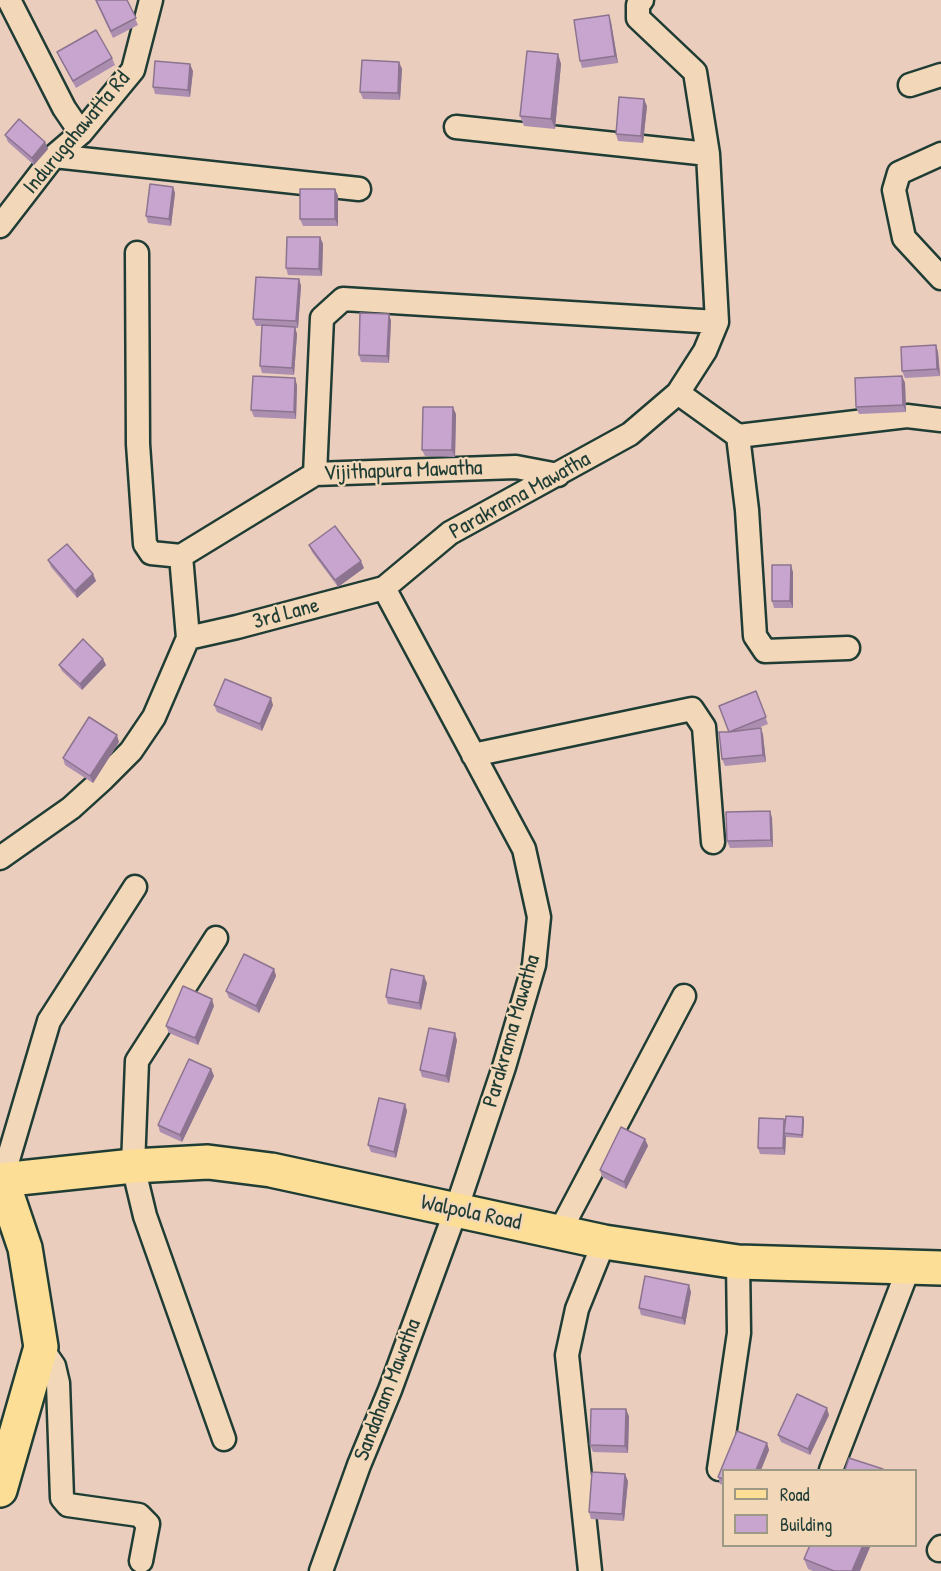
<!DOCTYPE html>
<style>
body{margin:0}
#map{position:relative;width:941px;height:1571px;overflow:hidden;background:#eacdbd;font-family:"Patrick Hand",sans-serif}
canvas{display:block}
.legend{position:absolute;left:722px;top:1469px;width:195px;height:78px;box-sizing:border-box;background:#f2d7b9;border:2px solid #9e9984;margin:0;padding:8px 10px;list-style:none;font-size:18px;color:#1f3d34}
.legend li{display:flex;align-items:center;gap:12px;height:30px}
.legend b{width:30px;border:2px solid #9e9984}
</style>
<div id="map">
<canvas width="941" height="1571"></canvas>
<ul class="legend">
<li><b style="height:8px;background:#fcde96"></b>Road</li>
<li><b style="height:16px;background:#c8a5ce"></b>Building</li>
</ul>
</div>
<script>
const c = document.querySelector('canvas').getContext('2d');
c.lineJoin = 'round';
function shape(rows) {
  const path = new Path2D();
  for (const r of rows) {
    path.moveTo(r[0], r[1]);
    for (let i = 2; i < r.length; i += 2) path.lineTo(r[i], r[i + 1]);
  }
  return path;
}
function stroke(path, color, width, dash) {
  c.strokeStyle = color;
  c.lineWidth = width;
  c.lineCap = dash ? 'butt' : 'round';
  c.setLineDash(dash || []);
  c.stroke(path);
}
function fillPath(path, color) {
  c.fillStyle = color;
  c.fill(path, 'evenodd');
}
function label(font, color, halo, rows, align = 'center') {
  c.font = font + ' "Patrick Hand",sans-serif';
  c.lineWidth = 4.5;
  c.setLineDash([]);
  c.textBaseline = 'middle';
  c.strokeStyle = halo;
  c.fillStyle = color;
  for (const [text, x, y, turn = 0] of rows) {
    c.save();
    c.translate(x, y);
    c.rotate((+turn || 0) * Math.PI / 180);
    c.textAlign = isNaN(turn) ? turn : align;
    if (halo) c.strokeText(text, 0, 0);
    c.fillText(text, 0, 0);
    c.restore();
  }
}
const minor = shape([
 [9,0,64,108,81,133],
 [910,85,941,75],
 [456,127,708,154],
 [941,154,899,173,894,190,904,238,941,278],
 [54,156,359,189],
 [0,226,54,156,81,133,133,70,151,0],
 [137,253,138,444,145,544,151,553,181,556],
 [678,393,738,436,907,416,941,420],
 [738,436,747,510,755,636,765,651,848,648],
 [315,474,322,318,343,299,717,322],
 [188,638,237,627,384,588],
 [473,755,692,709,704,727,713,842],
 [0,858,71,808,103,779,131,751,154,717,188,638,181,556,315,474,516,467,558,475],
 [216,938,137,1061,133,1166,145,1216,224,1439],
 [2,1180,49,1021,135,887],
 [560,1231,684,996],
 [41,1347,54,1366,58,1383,62,1498,68,1505,139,1515,148,1524,141,1561],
 [719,1469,739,1333,738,1262],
 [831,1470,909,1267],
 [939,1550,941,1547],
 [321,1571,359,1465,390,1390,456,1210,504,1067,534,965,539,917,524,849,384,588,450,533,630,434,678,393,705,351,717,322,708,154,695,72,638,18,638,5,642,0],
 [590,1571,567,1355,577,1309,604,1242]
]);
const primary = shape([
 [0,1180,133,1166,208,1162,271,1170,604,1242,738,1262,941,1268],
 [0,1490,41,1347,25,1248,2,1180]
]);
stroke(minor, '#1f3d34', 27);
stroke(primary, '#1f3d34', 38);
stroke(minor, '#f2d7b9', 22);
stroke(primary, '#fcde96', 33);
fillPath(shape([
 [95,0,127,0,138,25,113,38],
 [611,22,618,63,582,68,580,61],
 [57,52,112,58,115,65,76,88,60,59],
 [558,54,561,64,555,129,524,126,520,116],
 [399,62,402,69,400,100,363,99,360,92],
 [193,71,190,97,155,94,153,87],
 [647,106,643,143,618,141,616,134],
 [5,135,45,142,48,149,34,165,8,142],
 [173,187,175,193,171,226,148,223,146,216],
 [335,189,338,196,338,226,303,226,300,219],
 [320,237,323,244,322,276,288,275,286,268],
 [299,279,301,286,298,328,295,328,297,334,294,375,262,373,260,366,262,326,256,326,253,319],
 [389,314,391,321,389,363,361,362,359,355],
 [936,345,938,352,940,376,905,378,902,371],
 [902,376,905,383,906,412,859,414,856,407],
 [297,385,296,419,254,417,251,410],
 [456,414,455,457,425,456,422,450],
 [309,545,364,568,338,587,312,552],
 [48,560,93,574,96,581,77,598,51,567],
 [793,572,793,608,774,608,772,601],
 [103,659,106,665,82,690,62,671,59,665],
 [756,691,768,724,756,729,761,728,763,735,766,762,725,766,722,759,729,732],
 [214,705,273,705,262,731,217,712],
 [119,742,93,783,65,765,63,758],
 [770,811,772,818,773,847,730,848,727,841],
 [274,969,276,976,259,1013,229,998,226,991],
 [427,983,421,1010,388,1004,386,997],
 [214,1006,198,1045,169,1033,166,1026],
 [457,1040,449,1083,422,1077,420,1070],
 [211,1069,214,1076,182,1142,160,1132,158,1125],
 [405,1104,407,1111,396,1158,371,1152,368,1145],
 [803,1117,804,1120,803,1138,786,1137,785,1155,760,1154,758,1148],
 [645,1139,648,1146,626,1189,602,1177,600,1170],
 [691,1292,685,1325,641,1315,639,1308],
 [829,1415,810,1455,781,1442,778,1435],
 [629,1416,628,1453,593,1452,590,1445],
 [737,1431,767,1443,769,1450,761,1470,723,1470,723,1485,720,1484,718,1477],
 [628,1481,624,1521,591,1519,589,1512],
 [804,1559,860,1571,813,1571,808,1569]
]), '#ac8eb1');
fillPath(shape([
 [609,15,611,22,618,63,615,56],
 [558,54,561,64,555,129,551,119],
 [399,62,402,69,400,100,398,93],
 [190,64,193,71,190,97,188,90],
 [644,99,647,106,643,143,641,136],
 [45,142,48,149,34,165,32,158],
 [173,187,175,193,171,226,169,219],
 [335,189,338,196,338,226,335,219],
 [320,237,323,244,322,276,319,269],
 [299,279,301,286,298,328,296,321],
 [389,314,391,321,389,363,387,356],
 [295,327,297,334,294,375,292,368],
 [936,345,938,352,940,376,937,369],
 [902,376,905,383,906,412,903,405],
 [295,378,297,385,296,419,294,412],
 [453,407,456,414,455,457,452,450],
 [361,561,364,568,338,587,335,580],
 [791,565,793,572,793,608,790,601],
 [93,574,96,581,77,598,75,591],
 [103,659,106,665,82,690,80,684],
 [271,698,273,705,262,731,260,724],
 [761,728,763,735,766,762,763,755],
 [117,735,119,742,93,783,90,776],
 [770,811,772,818,773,847,771,840],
 [274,969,276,976,259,1013,256,1006],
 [424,976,427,983,421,1010,419,1003],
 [212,999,214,1006,198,1045,195,1038],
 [455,1033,457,1040,449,1083,446,1076],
 [211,1069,214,1076,182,1142,180,1135],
 [405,1104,407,1111,396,1158,394,1152],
 [803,1117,804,1120,803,1138,802,1135],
 [784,1119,786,1126,784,1133,786,1137,785,1155,783,1148],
 [645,1139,648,1146,626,1189,624,1182],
 [689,1285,691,1292,685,1325,682,1318],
 [827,1408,829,1415,810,1455,808,1449],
 [626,1409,629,1416,628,1453,625,1446],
 [767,1443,769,1450,761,1470,756,1470],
 [625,1474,628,1481,624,1521,622,1514],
 [863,1545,871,1545,860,1571,852,1571]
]), '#8c7490');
const building = shape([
 [96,0,127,0,136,18,111,31,96,0],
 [609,15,615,56,580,61,574,20,609,15],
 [96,30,112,58,73,81,57,52,96,30],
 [527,51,558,54,551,119,520,116,527,51],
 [362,60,399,62,398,93,360,92,362,60],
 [155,61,190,64,188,90,153,87,155,61],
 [619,97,644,99,641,136,616,134,619,97],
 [19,119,45,142,32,158,5,135,19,119],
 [150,184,173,187,169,219,146,216,150,184],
 [300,189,335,189,335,219,300,219,300,189],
 [287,237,320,237,319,269,286,268,287,237],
 [256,277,299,279,296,321,253,319,256,277],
 [360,313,389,314,387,356,359,355,360,313],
 [262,325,295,327,292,368,260,366,262,325],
 [936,345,937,369,902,371,901,347,936,345],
 [253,376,295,378,294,412,251,410,253,376],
 [902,376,903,405,856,407,855,378,902,376],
 [423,407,453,407,452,450,422,450,423,407],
 [335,526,361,561,335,580,309,545,335,526],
 [67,544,93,574,75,591,48,560,67,544],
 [772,565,791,565,790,601,772,601,772,565],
 [83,639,103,659,80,684,59,665,83,639],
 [225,679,271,698,260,724,214,705,225,679],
 [756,691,766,717,729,732,761,728,763,755,722,759,719,732,729,732,719,706,756,691],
 [89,717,117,735,90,776,63,758,89,717],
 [770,811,771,840,727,841,726,812,770,811],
 [244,954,274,969,256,1006,226,991,244,954],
 [391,969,424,976,419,1003,386,997,391,969],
 [183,986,212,999,195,1038,166,1026,183,986],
 [429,1028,455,1033,446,1076,420,1070,429,1028],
 [189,1059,211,1069,180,1135,158,1125,189,1059],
 [379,1098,405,1104,394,1152,368,1145,379,1098],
 [786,1116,803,1117,802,1135,784,1133,786,1116],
 [759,1118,784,1119,783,1148,758,1148,759,1118],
 [621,1127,645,1139,624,1182,600,1170,621,1127],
 [645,1276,689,1285,682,1318,639,1308,645,1276],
 [797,1394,827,1408,808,1449,778,1435,797,1394],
 [591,1409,626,1409,625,1446,590,1445,591,1409],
 [737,1431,767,1443,756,1470,723,1470,723,1479,718,1477,737,1431],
 [849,1458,883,1469,882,1470,845,1470,849,1458],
 [592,1472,625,1474,622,1514,589,1512,592,1472],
 [810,1545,863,1545,852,1571,834,1571,804,1559,810,1545]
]);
fillPath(building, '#c8a5ce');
stroke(building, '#8c7490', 1.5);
label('22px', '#1f3d34', '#f2d7b9', [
 ["Indurugahawatta Rd",77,133,-50],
 ["Vijithapura Mawatha",403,471,-2],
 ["Parakrama Mawatha",520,496,-29],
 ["3rd Lane",286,614,-15],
 ["Parakrama Mawatha",512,1031,-74],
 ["Walpola Road",471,1213,12],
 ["Sandaham Mawatha",388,1390,-69]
]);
</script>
